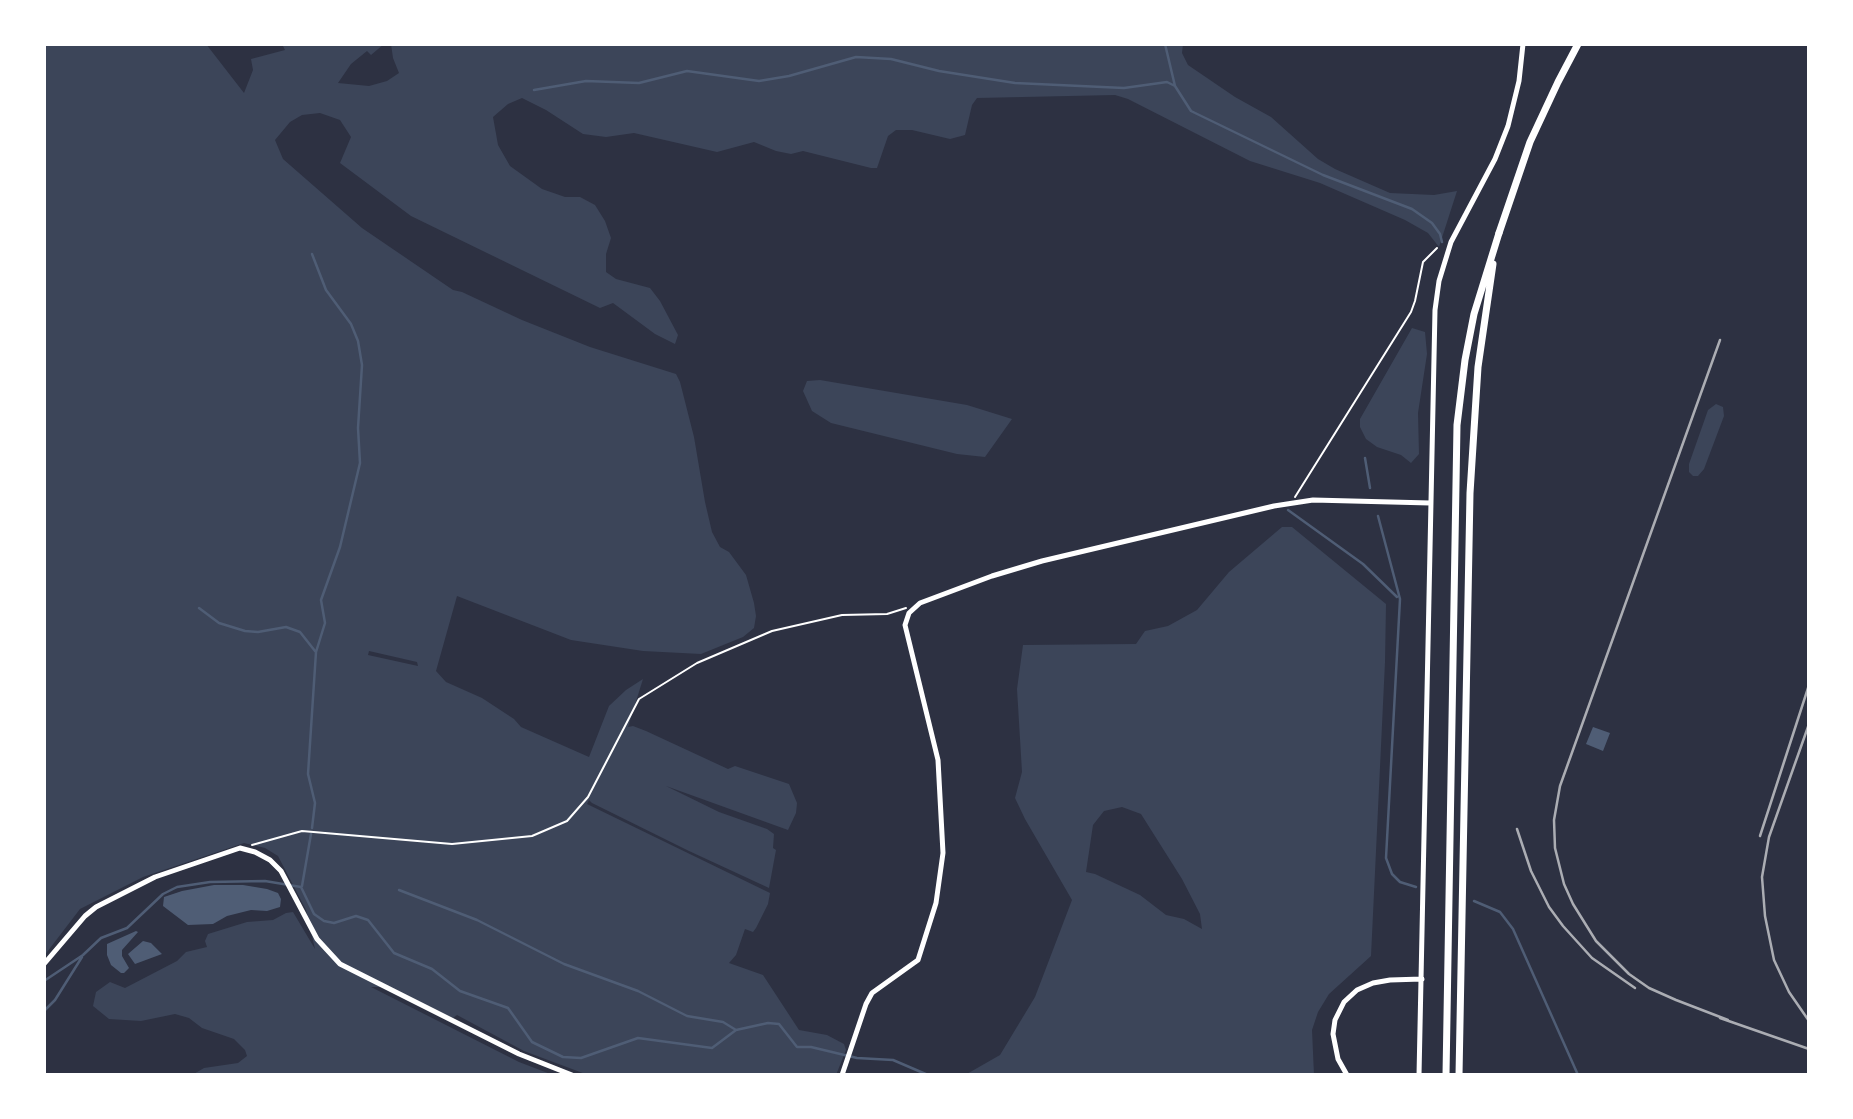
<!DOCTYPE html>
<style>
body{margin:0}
#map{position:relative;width:1853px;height:1119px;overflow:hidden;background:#2d3142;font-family:"Golos Text",sans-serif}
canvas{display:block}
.frame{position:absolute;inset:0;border:46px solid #fff;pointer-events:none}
</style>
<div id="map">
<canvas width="1853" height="1119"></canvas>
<div class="frame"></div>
</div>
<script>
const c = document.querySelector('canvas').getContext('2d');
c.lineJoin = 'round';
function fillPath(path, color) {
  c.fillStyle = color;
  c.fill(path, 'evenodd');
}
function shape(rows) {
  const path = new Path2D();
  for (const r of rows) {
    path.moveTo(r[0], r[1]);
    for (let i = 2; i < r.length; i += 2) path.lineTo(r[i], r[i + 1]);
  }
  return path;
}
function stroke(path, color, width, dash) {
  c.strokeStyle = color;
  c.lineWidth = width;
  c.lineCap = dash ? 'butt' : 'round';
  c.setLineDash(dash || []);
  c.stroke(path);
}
fillPath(shape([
 [44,44,206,44,244,93,253,70,251,59,285,50,282,44,384,44,371,55,367,51,351,64,338,83,369,86,387,81,399,73,393,58,391,44,1183,44,1182,53,1188,65,1235,97,1271,117,1318,159,1335,169,1390,193,1434,195,1457,191,1439,247,1428,233,1405,220,1320,183,1250,161,1128,99,1115,95,977,98,972,105,965,135,950,139,912,130,896,130,888,136,877,168,871,168,803,151,791,154,776,151,754,142,717,152,634,133,606,137,583,134,546,110,522,98,508,104,493,117,498,145,510,166,542,189,565,197,580,197,595,205,605,221,611,238,606,254,606,272,616,279,650,288,660,301,678,335,675,344,655,334,613,303,600,308,411,216,340,163,351,137,340,120,320,113,302,115,290,122,275,140,283,159,362,228,453,290,462,292,522,320,590,347,676,374,680,382,694,437,705,502,712,532,720,547,729,552,746,575,754,603,756,616,754,628,743,637,701,654,643,651,571,640,457,596,436,671,446,682,482,698,514,719,521,727,589,757,609,706,626,690,643,679,628,727,633,726,646,731,728,769,735,766,789,784,797,803,796,813,788,830,666,786,719,812,767,829,774,834,773,848,776,850,769,888,689,851,592,803,589,800,587,804,770,893,768,904,756,928,753,932,745,929,736,955,729,963,763,975,799,1030,827,1035,844,1044,846,1050,836,1075,588,1075,524,1051,457,1015,453,1018,391,987,371,987,519,1062,553,1075,192,1075,204,1068,238,1063,247,1056,245,1050,234,1039,202,1028,189,1018,175,1014,141,1021,109,1019,93,1006,96,992,110,982,125,988,177,961,186,952,207,947,205,941,208,934,247,922,273,920,286,913,293,912,315,949,306,910,278,856,265,848,244,843,143,877,80,909,44,956],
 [369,651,417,662,418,666,368,655],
 [1412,328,1425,332,1427,354,1418,413,1419,454,1411,463,1401,455,1377,447,1366,439,1360,427,1360,419],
 [820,380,967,405,1012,419,985,457,957,454,831,423,812,411,803,391,807,381],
 [1716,404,1723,407,1724,416,1704,469,1698,476,1693,476,1689,472,1689,464,1708,410],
 [1282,527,1292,527,1386,604,1385,662,1371,956,1329,994,1318,1012,1312,1030,1314,1075,965,1075,1000,1055,1035,997,1072,900,1025,819,1015,798,1022,772,1017,689,1023,645,1136,644,1145,631,1168,626,1197,610,1229,572],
 [1122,807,1141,814,1182,879,1200,914,1202,929,1184,919,1166,915,1140,895,1095,874,1086,872,1093,825,1104,811]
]), '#3c4559');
fillPath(shape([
 [1593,727,1610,733,1603,751,1586,744],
 [214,885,243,885,267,889,278,893,281,899,280,907,267,911,251,910,227,916,213,924,188,925,163,906,164,897,182,891],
 [136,931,138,932,122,950,122,956,129,968,124,973,121,973,111,965,107,955,107,944],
 [143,941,151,943,162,954,135,964,128,954]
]), '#4f5d75');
stroke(shape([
 [1165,44,1175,86,1191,111,1323,175,1412,209,1432,223,1440,234,1442,242],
 [534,90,586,81,639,83,687,71,759,81,789,76,856,57,891,59,939,71,1015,83,1124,88,1167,82,1175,86],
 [1365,458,1370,488],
 [1288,510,1363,564,1397,597],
 [1378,516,1400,599,1386,858,1392,874,1400,882,1416,887],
 [199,608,219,623,245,631,258,632,286,627,300,632,315,651],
 [312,828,315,803,308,774,316,652,325,623,321,600,340,547,360,463,358,428,362,365,358,341,351,324,326,290,312,254],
 [302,886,311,834],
 [399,890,477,920,564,964,638,991,687,1016,723,1022,736,1030],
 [1474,901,1500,912,1513,929,1578,1075],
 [44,981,83,955,101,938,127,928,163,894,177,887,210,882,265,881,301,887,314,914,324,921,334,923,356,916,368,920,394,953,432,969,460,991,508,1008,532,1042,563,1057,581,1058,638,1038,712,1048,736,1030,768,1023,779,1024,797,1047,811,1047,857,1058,893,1060,928,1075],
 [44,1011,55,1000,82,957]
]), '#4f5d75', 2.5);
stroke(shape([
 [1295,497,1411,312,1415,301,1423,262,1437,248],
 [252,845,302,831,452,844,532,836,567,821,588,797,639,699,697,663,772,631,842,615,887,614,906,608]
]), '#fff', 2);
stroke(shape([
 [44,964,85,916,96,907,155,877,240,848,255,852,270,860,281,871,317,939,340,964,519,1054,572,1075],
 [842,1075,866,1004,872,993,918,960,936,903,943,853,938,760,905,625,909,613,920,603,992,576,1042,561,1274,506,1313,500,1430,503],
 [1347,1075,1338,1059,1333,1034,1335,1020,1344,1002,1357,990,1373,983,1390,980,1422,979],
 [1419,1075,1435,310,1439,281,1451,242,1495,159,1508,126,1519,81,1523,44]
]), '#fff', 5);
stroke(shape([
 [1499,233,1530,142,1558,82,1578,44]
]), '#fff', 7);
stroke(shape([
 [1446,1075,1457,425,1465,360,1474,314,1499,233],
 [1459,1075,1470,493,1478,367,1493,264]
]), '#fff', 7);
stroke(shape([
 [1720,340,1560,786,1554,820,1555,848,1564,884,1573,904,1596,941,1629,974,1649,988,1676,1000,1728,1020],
 [1809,724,1769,837,1762,877,1765,916,1774,960,1789,992,1809,1021],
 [1517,829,1531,871,1549,907,1563,926,1592,958,1635,988],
 [1760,836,1809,685],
 [1720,1018,1809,1049]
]), '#abadb3', 2.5);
</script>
